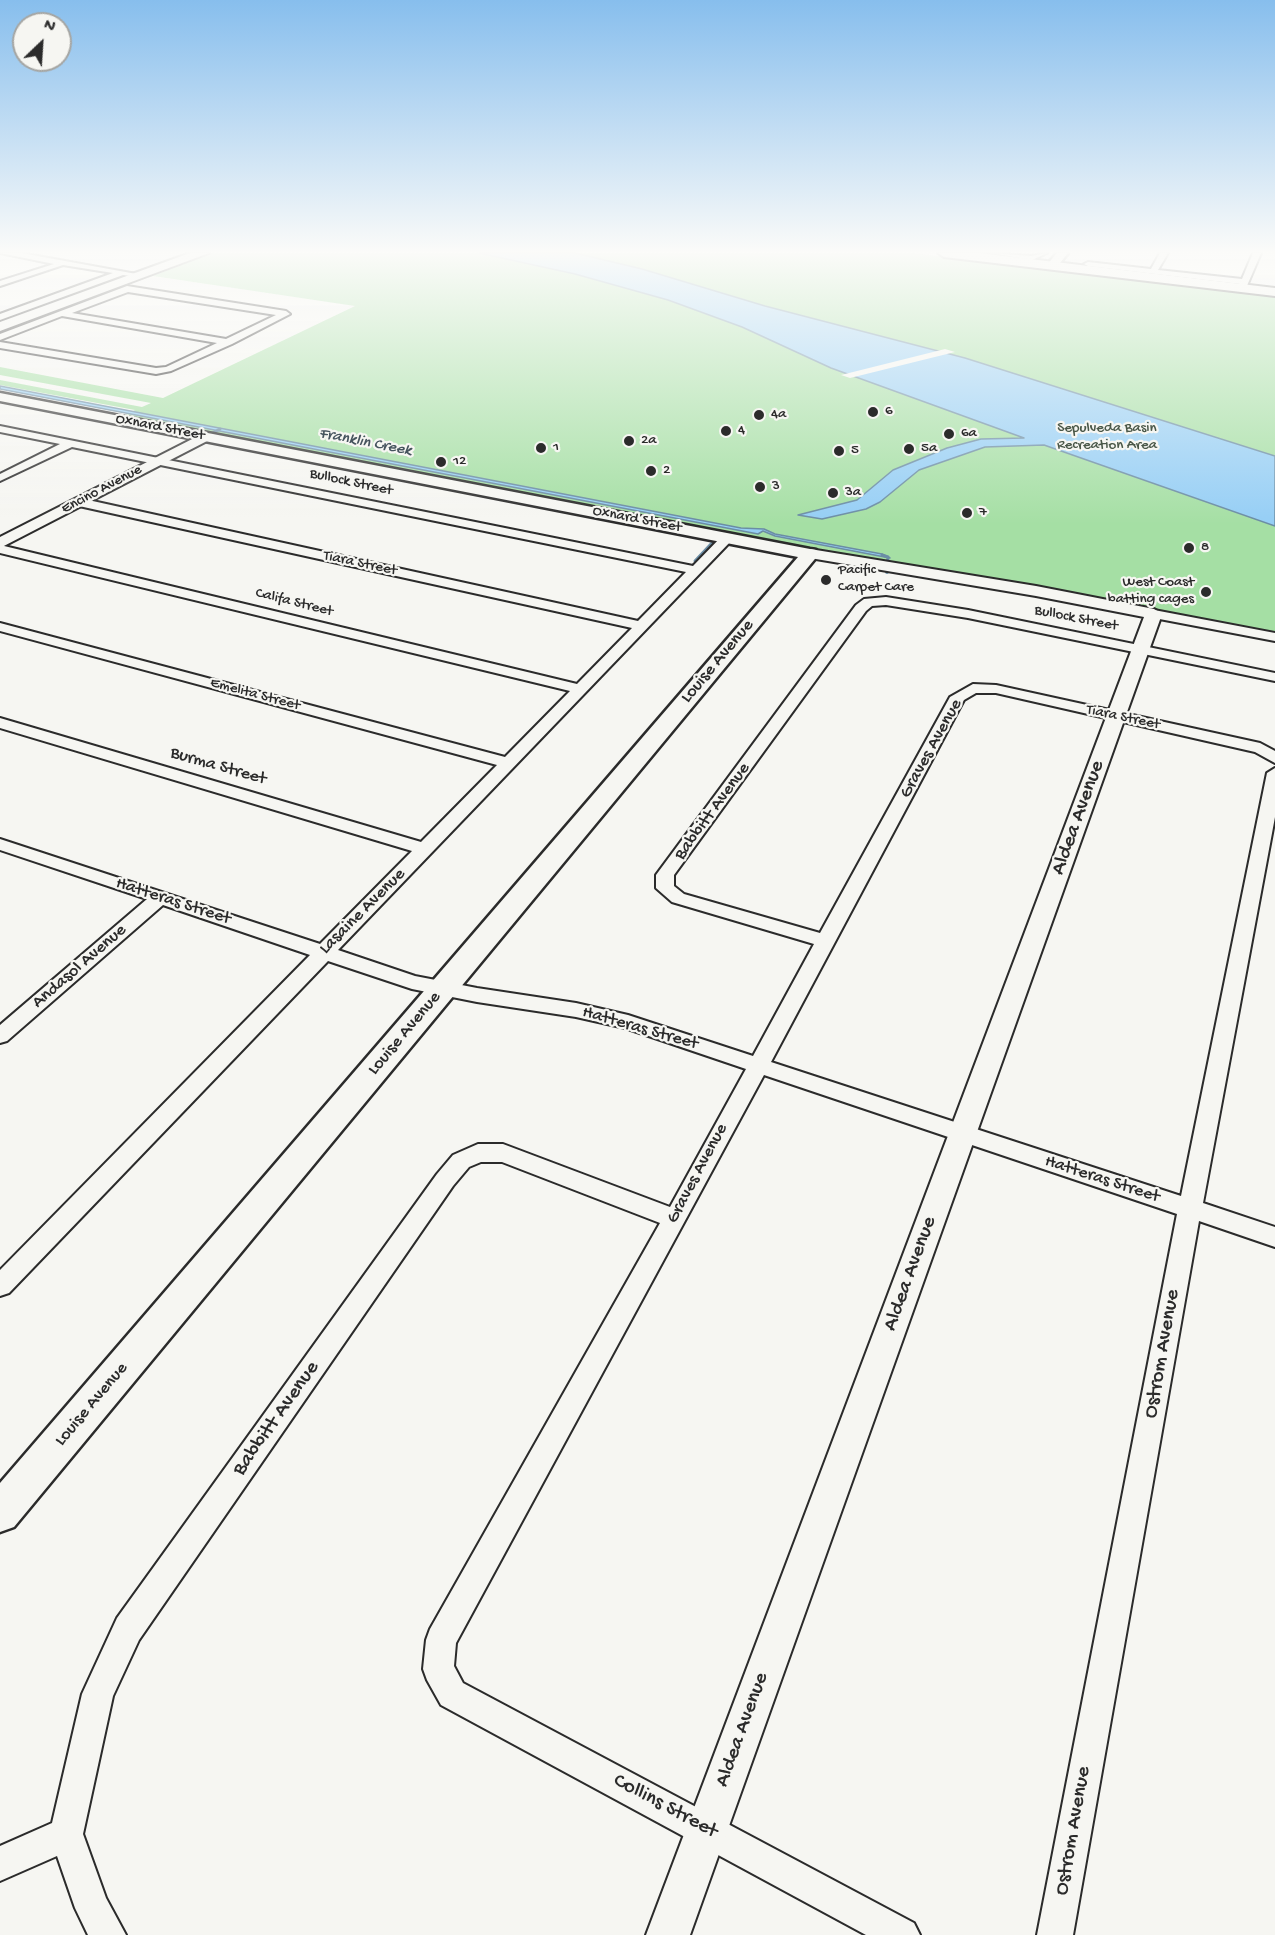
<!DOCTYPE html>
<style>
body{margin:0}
#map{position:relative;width:1275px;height:1935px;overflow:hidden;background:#f6f6f2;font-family:"Gochi Hand",sans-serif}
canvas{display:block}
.north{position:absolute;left:12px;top:12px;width:60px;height:60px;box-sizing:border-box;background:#f6f6f2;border:2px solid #a5a5a2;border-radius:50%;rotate:25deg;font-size:16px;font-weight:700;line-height:24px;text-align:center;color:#2b2b2b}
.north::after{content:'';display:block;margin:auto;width:21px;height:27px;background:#2b2b2b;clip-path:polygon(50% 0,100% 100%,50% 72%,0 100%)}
</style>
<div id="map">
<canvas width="1275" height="1935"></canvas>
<div class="north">N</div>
</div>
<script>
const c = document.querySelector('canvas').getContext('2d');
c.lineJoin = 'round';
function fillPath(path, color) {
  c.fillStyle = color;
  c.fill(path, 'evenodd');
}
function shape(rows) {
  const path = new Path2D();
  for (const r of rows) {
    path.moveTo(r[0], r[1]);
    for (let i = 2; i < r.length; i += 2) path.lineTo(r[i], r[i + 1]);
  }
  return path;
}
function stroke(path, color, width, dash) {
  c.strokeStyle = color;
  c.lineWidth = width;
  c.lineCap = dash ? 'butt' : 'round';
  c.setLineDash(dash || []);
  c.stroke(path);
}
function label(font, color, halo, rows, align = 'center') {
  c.font = font + ' "Gochi Hand",sans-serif';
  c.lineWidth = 4.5;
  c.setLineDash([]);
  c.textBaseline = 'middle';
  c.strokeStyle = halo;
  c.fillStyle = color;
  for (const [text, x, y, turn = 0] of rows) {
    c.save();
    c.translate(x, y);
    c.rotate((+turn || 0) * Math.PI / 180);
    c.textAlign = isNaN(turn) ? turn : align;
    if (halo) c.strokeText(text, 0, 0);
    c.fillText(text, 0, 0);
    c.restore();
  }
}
fillPath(shape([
 [212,253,913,253,1275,296,1275,633,1026,586,872,561,121,417,135,410,0,385,0,380,142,407,151,403,0,375,0,367,163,398,355,306,153,276]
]), '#a5dfa4');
const water = shape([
 [479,253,575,253,642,269,765,306,965,358,1275,456,1275,526,1044,445,985,447,919,470,880,502,866,509,822,519,798,515,857,500,893,470,947,448,981,439,1024,438,831,368,742,327,668,300,575,274,479,253],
 [0,386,741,528,764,529,775,534,882,554,890,558,775,536,763,531,758,534,0,389,0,386]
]);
fillPath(water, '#95cef5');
stroke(water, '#6b8da4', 1.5);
fillPath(shape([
 [945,349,955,352,850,378,841,375]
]), '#f6f6f2');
stroke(shape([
 [205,437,220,429],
 [882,555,888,557,887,566],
 [695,561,711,544,721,540]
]), '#6b8da4', 3);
stroke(shape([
 [887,572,888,564]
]), '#6b8da4', 4);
const minor = shape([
 [0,253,21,253,142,275,138,277,123,275,0,320,0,314,113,273,63,265,0,286,0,281,54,264,0,253],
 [990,253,1031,256,1047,253,1032,260,990,253],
 [1160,253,1168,253,1158,270,1242,279,1253,253,1261,253,1246,288,1242,291,1238,288,1240,284,1088,266,1084,264,1088,262,1151,269,1160,253],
 [127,286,286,311,290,314,232,344,171,371,156,374,0,348,0,342,156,368,166,367,217,343,62,316,0,340,0,334,127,286],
 [128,292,276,315,226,339,72,313,128,292],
 [0,426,693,566,723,535,731,535,733,538,731,541,338,950,415,976,477,988,576,1003,628,1015,753,1056,814,944,672,902,656,888,656,875,856,605,864,599,886,597,968,610,1275,673,1275,681,968,618,886,605,872,606,866,611,674,875,674,886,684,894,820,933,950,697,973,684,996,685,1260,743,1275,751,1275,763,1255,752,996,693,976,693,964,700,771,1062,1181,1196,1267,773,1275,768,1275,817,1203,1203,1275,1227,1275,1247,1199,1221,1073,1935,1037,1935,1177,1214,764,1075,456,1643,454,1666,463,1683,914,1923,920,1935,866,1935,441,1705,427,1680,423,1669,426,1640,430,1629,660,1223,502,1162,481,1162,469,1167,453,1186,139,1640,113,1696,83,1834,106,1898,126,1935,88,1935,75,1908,57,1856,0,1881,0,1846,52,1823,82,1694,117,1618,437,1174,453,1155,478,1144,503,1144,670,1207,746,1069,625,1028,576,1017,477,1002,412,989,328,961,9,1293,0,1296,0,1270,310,955,163,905,7,1041,0,1043,0,1025,147,899,0,850,0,839,320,944,412,851,0,728,0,718,421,842,497,765,0,631,0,623,505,757,570,691,0,553,0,545,577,684,632,628,79,506,73,502,79,498,638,621,686,572,72,447,0,481,0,474,60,444,0,432,0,426],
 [1154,610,1275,633,1275,641,1149,617,1147,614,1154,610]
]);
const tertiary = shape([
 [204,433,209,434,211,437,209,440,0,548,0,537,204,433],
 [810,549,1036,586,1154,609,1162,614,690,1935,646,1935,1144,617,1036,596,804,557,802,554,804,551,810,549]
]);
const secondary = shape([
 [1057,253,1068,253,1056,268,1048,268,1046,266,1057,253],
 [0,393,810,549,816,550,819,554,14,1527,0,1532,0,1483,798,557,0,401,0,393]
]);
const primary = shape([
 [190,253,209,253,0,331,0,322,190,253],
 [938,253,979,253,1275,288,1275,296,944,257,938,253]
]);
stroke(minor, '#2b2b2b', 4);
stroke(tertiary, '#2b2b2b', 4);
stroke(secondary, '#2b2b2b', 5);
stroke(primary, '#2b2b2b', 4);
fillPath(minor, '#f6f6f2');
fillPath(tertiary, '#f6f6f2');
fillPath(secondary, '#f6f6f2');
fillPath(primary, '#f6f6f2');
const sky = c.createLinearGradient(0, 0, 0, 524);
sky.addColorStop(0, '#87beed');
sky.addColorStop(0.48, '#fbfbf9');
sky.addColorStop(1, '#fbfbf900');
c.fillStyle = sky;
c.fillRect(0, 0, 1275, 524);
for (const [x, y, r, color] of [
 [873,412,6,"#2b2b2b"],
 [759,415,6,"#2b2b2b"],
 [726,431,6,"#2b2b2b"],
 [949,434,6,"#2b2b2b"],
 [629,441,6,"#2b2b2b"],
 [541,448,6,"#2b2b2b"],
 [909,449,6,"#2b2b2b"],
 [839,451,6,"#2b2b2b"],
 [441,462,6,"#2b2b2b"],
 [651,471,6,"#2b2b2b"],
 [760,487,6,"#2b2b2b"],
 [833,493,6,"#2b2b2b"],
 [967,513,6,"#2b2b2b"],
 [1189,548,6,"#2b2b2b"],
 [826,580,6,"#2b2b2b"],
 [1206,592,6,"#2b2b2b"]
]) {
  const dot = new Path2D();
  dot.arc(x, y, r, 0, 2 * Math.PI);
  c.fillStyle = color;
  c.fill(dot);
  stroke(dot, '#f6f6f2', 2);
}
label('15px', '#2b2b2b', '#f6f6f2', [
 ["6",885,412],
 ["4a",771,415],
 ["4",738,431],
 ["6a",961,434],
 ["2a",641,441],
 ["1",553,448],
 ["5a",921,449],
 ["5",851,451],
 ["12",453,462],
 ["2",663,471],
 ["3",772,487],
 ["3a",845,493],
 ["7",979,513],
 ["8",1201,548],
 ["Pacific",838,571],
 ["Carpet Care",838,588],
 ["West Coast",1194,583,"right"],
 ["batting cages",1194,600,"right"]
], 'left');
label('15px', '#2b2b2b', '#f6f6f2', [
 ["Oxnard Street",160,428,11],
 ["Bullock Street",351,483,12],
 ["Encino Avenue",102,490,-28],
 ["Oxnard Street",637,520,11],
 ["Tiara Street",360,564,12],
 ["Califa Street",294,603,14],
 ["Bullock Street",1076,619,11],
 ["Emelita Street",255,695,15],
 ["Tiara Street",1123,718,12]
]);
label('15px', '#4a5849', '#f6f6f2', [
 ["Sepulveda Basin",1107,429],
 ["Recreation Area",1107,446]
]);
label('italic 16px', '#46545e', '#f6f6f2', [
 ["Franklin Creek",365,443,11]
]);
label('18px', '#2b2b2b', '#f6f6f2', [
 ["Louise Avenue",718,662,-50],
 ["Graves Avenue",932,749,-61],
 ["Burma Street",218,767,16],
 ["Babbitt Avenue",713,812,-54],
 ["Hatteras Street",173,902,18],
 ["Lasaine Avenue",363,912,-45],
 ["Andasol Avenue",80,967,-41],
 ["Hatteras Street",640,1029,16],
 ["Louise Avenue",405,1034,-50],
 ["Graves Avenue",698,1174,-62],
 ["Hatteras Street",1102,1180,18],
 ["Louise Avenue",92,1405,-50]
]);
label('21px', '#2b2b2b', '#f6f6f2', [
 ["Aldea Avenue",1079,818,-70],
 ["Aldea Avenue",911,1274,-70],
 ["Ostrom Avenue",1163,1354,-80],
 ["Babbitt Avenue",277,1419,-55],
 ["Aldea Avenue",743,1730,-70],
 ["Collins Street",665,1807,28],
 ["Ostrom Avenue",1074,1831,-80]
]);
</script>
